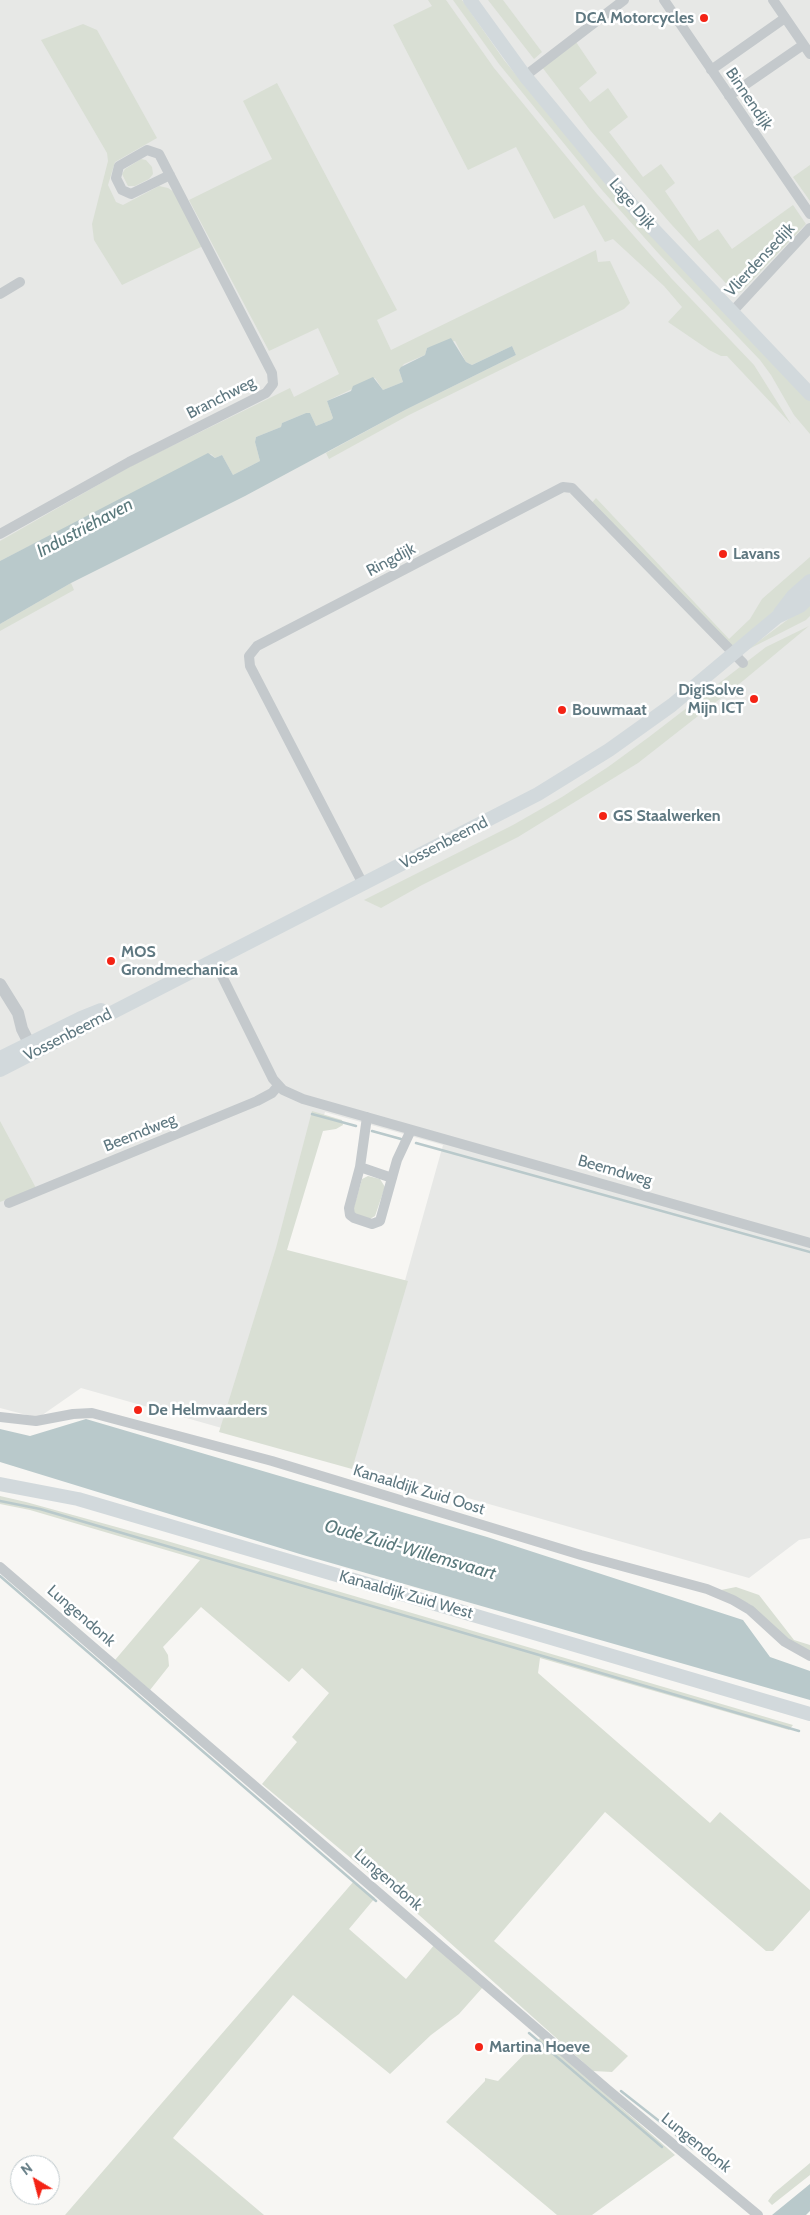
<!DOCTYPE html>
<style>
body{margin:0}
#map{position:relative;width:810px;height:2215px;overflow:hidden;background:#f7f6f3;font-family:Cabin,sans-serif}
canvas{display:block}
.north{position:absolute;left:10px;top:2155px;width:50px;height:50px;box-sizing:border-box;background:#fff;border:1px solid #bfc9cd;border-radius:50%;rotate:323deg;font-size:14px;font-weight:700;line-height:20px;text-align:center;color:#5f7881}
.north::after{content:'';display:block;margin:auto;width:18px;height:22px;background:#f42315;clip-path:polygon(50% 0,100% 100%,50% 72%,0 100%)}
</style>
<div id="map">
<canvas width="810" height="2215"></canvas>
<div class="north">N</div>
</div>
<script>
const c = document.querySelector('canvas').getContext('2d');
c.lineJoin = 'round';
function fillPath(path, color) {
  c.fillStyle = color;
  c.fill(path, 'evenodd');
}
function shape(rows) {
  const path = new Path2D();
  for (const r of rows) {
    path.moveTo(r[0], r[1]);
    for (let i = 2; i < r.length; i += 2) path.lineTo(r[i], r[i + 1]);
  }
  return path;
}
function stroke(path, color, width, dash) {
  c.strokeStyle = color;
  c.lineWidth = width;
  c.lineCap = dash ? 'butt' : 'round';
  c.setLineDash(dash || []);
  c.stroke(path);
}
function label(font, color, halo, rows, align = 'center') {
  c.font = font + ' Cabin,sans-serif';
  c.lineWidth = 5;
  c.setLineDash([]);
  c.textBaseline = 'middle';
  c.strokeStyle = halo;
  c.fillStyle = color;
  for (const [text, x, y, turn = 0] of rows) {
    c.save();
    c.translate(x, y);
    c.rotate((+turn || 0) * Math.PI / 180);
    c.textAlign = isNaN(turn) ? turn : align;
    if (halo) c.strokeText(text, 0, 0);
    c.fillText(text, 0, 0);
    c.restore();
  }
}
fillPath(shape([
 [0,0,810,0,810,1538,799,1540,749,1578,81,1388,38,1418,0,1408],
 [325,1112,443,1145,404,1284,281,1254]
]), '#e7e8e6');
fillPath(shape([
 [428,0,446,0,494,68,597,194,671,278,754,365,791,424,727,356,721,356,709,350,668,322,682,307,664,286,613,239,605,242,584,205,554,219,516,147,468,170,393,25,432,6],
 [453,0,462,0,504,60,547,113,810,401,810,434,794,415,771,375,760,360,659,254,602,190,499,64],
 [488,0,503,0,542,52,534,59],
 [83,24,97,30,157,138,115,162,108,185,116,202,123,205,159,186,168,188,174,192,203,246,122,285,94,240,92,224,108,161,107,153,41,40],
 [576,42,597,73,579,88,590,102,608,88,628,117,609,132,643,177,661,164,675,183,665,191,699,241,718,229,732,249,793,205,806,224,741,292,735,293,671,224,590,130,542,67],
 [277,83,397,310,377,320,391,350,596,250,598,262,610,261,630,303,624,309,409,415,329,459,326,453,405,410,516,355,512,346,472,365,466,362,455,341,427,348,425,355,404,364,399,370,403,382,383,390,375,378,327,401,333,418,331,420,316,426,310,413,306,413,282,423,281,427,256,437,255,442,260,461,233,475,222,455,215,458,211,454,0,561,0,541,131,466,290,388,294,397,339,374,318,328,269,351,189,200,272,159,243,101],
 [141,159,146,160,152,167,153,174,149,179,135,186,128,186,122,174,125,169],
 [810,165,810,201,793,177],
 [596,498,729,639,750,619,762,599,810,557,810,578,733,648,591,504],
 [71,583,74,590,0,631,0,624],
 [810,603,810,616,806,620,747,650],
 [809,626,744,680,638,763,518,837,422,885,381,908,364,900,513,825,562,797,608,767,649,737,766,647],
 [312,1111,342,1120,343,1125,336,1129,323,1131,287,1250,408,1281,352,1469,219,1432,276,1248],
 [0,1121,36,1188,0,1202],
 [368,1176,380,1179,385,1187,375,1216,368,1220,356,1217,353,1210,362,1179],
 [0,1496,26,1502,167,1541,793,1725,789,1730,540,1658,538,1673,710,1823,720,1812,810,1890,810,1910,773,1951,766,1951,605,1812,494,1941,628,2056,612,2072,593,2071,419,1915,262,1784,297,1742,292,1737,329,1693,302,1668,289,1682,201,1607,163,1647,168,1655,169,1666,150,1690,115,1660,200,1560,30,1510,0,1504],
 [736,1587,759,1595,794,1640,810,1645,810,1653,793,1647,751,1605,721,1590],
 [354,1881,375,1898,349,1929,406,1979,435,1944,483,1987,459,2014,431,2035,390,2074,293,1995,173,2138,264,2215,65,2215],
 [541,2037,675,2155,592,2215,557,2215,446,2122,485,2081,485,2078,498,2081],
 [810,2163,810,2175,772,2205,768,2201,773,2194]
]), '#d9dfd4');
fillPath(shape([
 [451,338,466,362,472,365,512,346,516,355,405,410,245,496,71,583,0,624,0,561,208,453,215,458,222,455,233,475,260,461,255,442,256,437,281,427,282,423,306,413,310,413,316,426,331,420,333,418,327,401,351,391,353,386,373,377,383,390,403,382,399,370,401,367,425,355,427,348],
 [86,1419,487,1537,743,1620,770,1657,810,1671,810,1700,303,1555,0,1462,0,1429,30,1436],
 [810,2184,810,2211,806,2215,772,2215]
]), '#b9c9cb');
stroke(shape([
 [312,1114,356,1126],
 [372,1131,401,1139],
 [416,1143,810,1252],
 [0,1501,40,1509,799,1731],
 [0,1576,376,1901],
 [529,2033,662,2147],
 [621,2091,668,2128],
 [676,2135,693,2149],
 [702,2156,724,2173]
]), '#b9c9cb', 2.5);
stroke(shape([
 [664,0,810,214],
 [773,0,810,54],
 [711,70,785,18],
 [525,76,624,0],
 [729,96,803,45],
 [0,294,20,282],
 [732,312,810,228],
 [0,534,129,462,266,393,273,384,272,373,159,154,147,150,119,166,116,178,122,190,131,194,170,175],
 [363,884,250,666,249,656,257,646,563,487,572,488,743,663],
 [214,960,273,1079,283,1090,303,1099,810,1243],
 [367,1117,360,1167,349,1208,350,1215,354,1218,372,1224,380,1221,397,1160,411,1130],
 [360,1167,392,1178],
 [9,1203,257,1101,272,1093,278,1086],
 [0,1417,36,1421,73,1414,92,1413,272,1461,581,1555,707,1589,733,1600,750,1610,785,1642,810,1656],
 [0,1567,608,2090,758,2215]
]), '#c4c9cc', 10);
stroke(shape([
 [0,984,18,1013,22,1029,29,1043,36,1049]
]), '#c4c9cc', 12);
stroke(shape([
 [470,0,525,76,640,215,810,394],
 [780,613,793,596,810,581],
 [0,1058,81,1018,101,1010],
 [0,1070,538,794,609,750,672,705,777,617,800,606,810,596],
 [0,1484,78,1499,810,1714]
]), '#d2d9dc', 14);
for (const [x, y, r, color] of [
 [704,18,5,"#f42315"],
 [723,554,5,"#f42315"],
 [754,699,5,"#f42315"],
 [562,710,5,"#f42315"],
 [603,816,5,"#f42315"],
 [111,961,5,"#f42315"],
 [138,1410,5,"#f42315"],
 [479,2047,5,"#f42315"]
]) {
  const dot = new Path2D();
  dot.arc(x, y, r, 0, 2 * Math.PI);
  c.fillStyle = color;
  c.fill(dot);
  stroke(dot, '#fff', 2);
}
label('bold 16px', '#5f7881', '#fff', [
 ["DCA Motorcycles",694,18,"right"],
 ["Lavans",733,554],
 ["DigiSolve",744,690,"right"],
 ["Mijn ICT",744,708,"right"],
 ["Bouwmaat",572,710],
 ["GS Staalwerken",613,816],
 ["MOS",121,952],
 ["Grondmechanica",121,970],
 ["De Helmvaarders",148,1410],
 ["Martina Hoeve",489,2047]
], 'left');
label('16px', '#5f7881', '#fff', [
 ["Binnendijk",749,99,56],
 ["Lage Dijk",632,204,49],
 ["Vlierdensedijk",760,260,-47],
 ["Branchweg",221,398,-27],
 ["Ringdijk",391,560,-28],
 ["Vossenbeemd",444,843,-27],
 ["Vossenbeemd",68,1035,-27],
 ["Beemdweg",140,1133,-22],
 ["Beemdweg",615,1171,16],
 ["Kanaaldijk Zuid Oost",419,1490,17],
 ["Kanaaldijk Zuid West",406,1595,16],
 ["Lungendonk",81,1616,41],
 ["Lungendonk",388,1880,41],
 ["Lungendonk",696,2143,39]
]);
label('italic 18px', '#5a797c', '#fff', [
 ["Industriehaven",85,528,-28],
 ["Oude Zuid-Willemsvaart",410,1550,16]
]);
</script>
